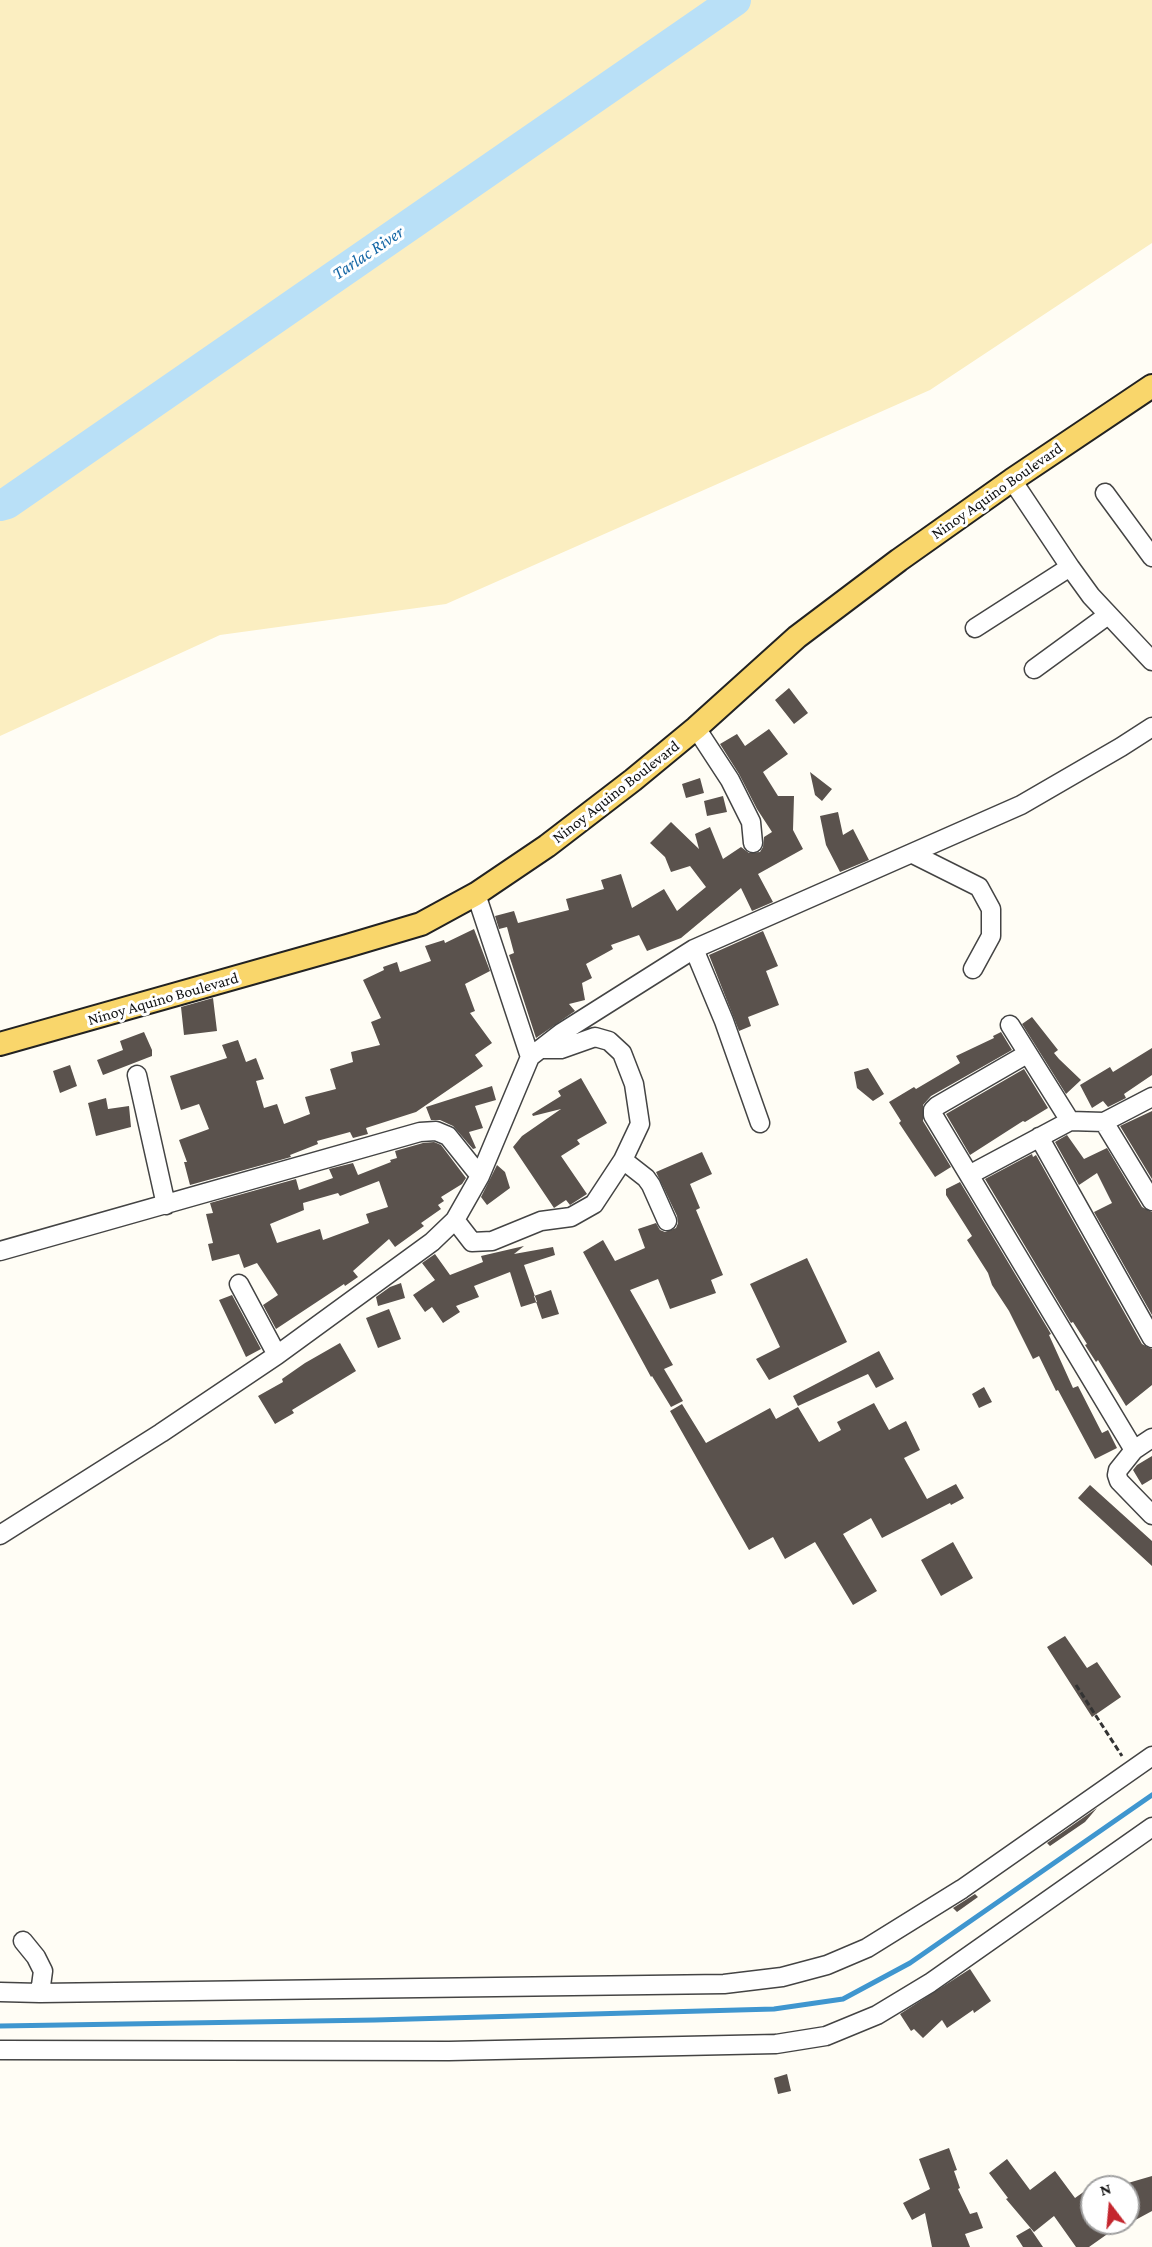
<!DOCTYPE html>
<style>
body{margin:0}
#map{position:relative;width:1152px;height:2247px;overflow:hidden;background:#fffdf5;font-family:"Crimson Pro",serif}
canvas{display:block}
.north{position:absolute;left:1080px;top:2175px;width:60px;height:60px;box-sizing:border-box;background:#fff;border:2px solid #a0a0a0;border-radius:50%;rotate:344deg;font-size:16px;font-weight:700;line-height:24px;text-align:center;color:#111}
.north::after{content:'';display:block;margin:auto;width:21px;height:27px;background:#c4262e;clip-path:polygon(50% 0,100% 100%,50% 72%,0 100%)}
</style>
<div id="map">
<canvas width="1152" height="2247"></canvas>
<div class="north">N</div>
</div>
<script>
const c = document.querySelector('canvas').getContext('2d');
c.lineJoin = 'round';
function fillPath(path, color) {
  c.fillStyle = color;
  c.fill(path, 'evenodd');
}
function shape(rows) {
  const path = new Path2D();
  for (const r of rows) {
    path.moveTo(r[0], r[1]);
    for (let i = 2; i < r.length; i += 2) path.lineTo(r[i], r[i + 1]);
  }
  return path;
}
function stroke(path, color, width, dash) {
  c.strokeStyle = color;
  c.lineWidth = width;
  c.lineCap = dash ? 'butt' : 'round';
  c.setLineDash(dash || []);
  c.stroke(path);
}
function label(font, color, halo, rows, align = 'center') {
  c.font = font + ' "Crimson Pro",serif';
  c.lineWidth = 6;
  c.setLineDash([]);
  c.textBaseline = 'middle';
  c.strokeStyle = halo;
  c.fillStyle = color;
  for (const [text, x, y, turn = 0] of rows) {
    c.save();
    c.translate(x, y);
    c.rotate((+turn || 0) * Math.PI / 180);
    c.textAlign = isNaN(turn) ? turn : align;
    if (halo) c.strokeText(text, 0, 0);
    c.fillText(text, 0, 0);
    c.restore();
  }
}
fillPath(shape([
 [0,0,1152,0,1152,243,930,390,446,604,220,635,0,736]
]), '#fbeec1');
stroke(shape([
 [0,2026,375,2020,774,2009,843,1999,910,1963,1152,1795]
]), '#3f96cf', 5);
stroke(shape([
 [0,505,7,503,735,0]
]), '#b9e0f7', 32);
fillPath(shape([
 [789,688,808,713,794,724,775,700],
 [769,729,788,754,763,772,778,796,794,796,793,830,803,849,758,874,773,902,752,911,741,888,681,938,647,951,639,935,611,945,613,949,586,964,592,978,582,983,585,1000,569,1004,575,1011,536,1038,509,955,514,953,507,927,499,929,495,916,514,911,518,923,569,910,566,899,604,889,601,880,621,874,632,908,664,889,677,911,706,887,690,866,671,872,665,857,650,843,671,822,699,849,695,834,710,827,723,859,741,847,749,853,760,852,763,847,764,837,772,832,757,809,739,774,720,744,737,734,745,746],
 [810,772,832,789,822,801,815,795],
 [700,778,704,793,686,798,682,784],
 [723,796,727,812,707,816,704,801],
 [838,812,843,835,853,829,869,860,840,872,826,845,820,816],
 [474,929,490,971,465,984,475,1011,470,1013,492,1043,475,1055,483,1066,416,1112,366,1128,368,1134,353,1138,350,1132,317,1141,318,1144,290,1155,291,1157,190,1185,184,1162,187,1162,179,1140,209,1129,199,1104,181,1110,170,1076,227,1058,222,1045,238,1040,246,1062,256,1058,264,1079,256,1081,264,1108,277,1104,284,1124,310,1114,305,1097,336,1089,330,1069,353,1062,351,1052,380,1045,371,1022,381,1018,363,980,384,970,383,967,397,962,400,972,431,961,425,946,444,940,445,943],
 [763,931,778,966,766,971,779,1005,748,1017,751,1026,739,1031,709,955],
 [213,998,217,1031,184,1035,181,1007],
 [1032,1017,1058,1050,1054,1053,1059,1059,1081,1080,1066,1094,1022,1024],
 [144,1032,152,1050,152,1056,103,1075,97,1060,123,1050,120,1041],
 [1001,1032,1012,1050,931,1096,923,1105,923,1121,951,1167,935,1177,899,1123,901,1121,889,1102,914,1087,916,1089,960,1063,956,1056,994,1038,993,1036],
 [1152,1048,1152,1075,1124,1094,1126,1098,1108,1107,1103,1101,1092,1108,1080,1085,1110,1067,1113,1072],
 [70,1065,77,1086,60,1093,53,1071],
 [868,1068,884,1094,873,1101,857,1088,854,1072],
 [1024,1069,1048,1108,1025,1122,1023,1121,970,1155,946,1114],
 [581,1078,607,1123,577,1140,580,1144,561,1156,587,1194,570,1205,566,1200,554,1208,513,1147,522,1136,561,1109,533,1116,532,1114,561,1096,558,1091],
 [492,1086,496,1100,475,1106,483,1128,469,1132,476,1148,473,1149,453,1126,440,1120,431,1120,426,1107],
 [106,1098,108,1109,129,1106,131,1127,96,1136,88,1103],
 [1152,1111,1152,1179,1120,1126],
 [1067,1135,1084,1159,1107,1148,1142,1207,1152,1212,1152,1315,1094,1212,1112,1203,1097,1173,1079,1185,1055,1142],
 [434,1142,441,1145,466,1178,462,1184,441,1197,444,1201,438,1205,441,1209,421,1223,424,1226,395,1247,389,1239,353,1271,358,1277,345,1286,344,1284,276,1329,263,1305,278,1295,257,1263,244,1268,239,1254,212,1261,208,1244,213,1243,206,1214,213,1213,210,1203,296,1179,299,1190,333,1178,329,1169,353,1163,358,1175,391,1162,390,1160,397,1158,395,1151,423,1143],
 [379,1181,388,1207,366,1214,369,1223,323,1240,320,1229,277,1243,270,1224,304,1210,303,1203,338,1193,340,1196],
 [702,1152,712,1174,690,1184,700,1208,696,1210,723,1275,711,1280,716,1293,670,1309,658,1279,630,1290,673,1365,664,1369,683,1401,671,1407,652,1376,651,1377,583,1252,603,1240,615,1261,645,1248,638,1229,656,1223,660,1230,665,1232,676,1228,678,1223,677,1216,656,1172],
 [1032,1154,1033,1157,1036,1155,1142,1344,1152,1349,1152,1385,1126,1406,1098,1360,1096,1362,1085,1345,1087,1344,1073,1322,1071,1323,985,1179],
 [497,1165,505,1172,510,1188,487,1205,481,1197],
 [960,1182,1051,1334,1049,1335,1073,1388,1078,1386,1102,1433,1108,1430,1117,1448,1095,1459,1058,1390,1056,1391,1039,1356,1033,1359,1009,1311,992,1285,988,1273,967,1240,972,1236,946,1195,946,1189],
 [524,1246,514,1254,553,1247,555,1255,524,1265,537,1302,521,1307,510,1272,474,1286,479,1297,456,1306,460,1312,443,1323,432,1307,425,1312,413,1295,435,1280,422,1263,435,1254,450,1275,483,1262,481,1256],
 [807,1258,847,1342,769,1380,756,1359,780,1347,750,1284],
 [401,1283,405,1298,378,1306,376,1297,390,1287],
 [551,1290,559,1314,542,1319,534,1296],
 [232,1295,261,1349,246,1357,219,1300],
 [389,1309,401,1339,378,1348,366,1318],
 [340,1343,356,1371,292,1410,294,1413,275,1424,258,1396,283,1382,282,1379,305,1363],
 [879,1351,894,1379,876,1388,868,1374,798,1406,793,1396],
 [984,1387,992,1402,979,1408,972,1394],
 [874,1403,889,1430,906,1421,920,1450,904,1458,927,1499,956,1484,964,1498,951,1505,950,1503,882,1538,871,1518,843,1534,877,1591,853,1605,815,1542,785,1559,773,1537,749,1550,670,1411,682,1404,706,1443,770,1408,776,1419,798,1407,819,1442,841,1430,837,1422],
 [1152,1456,1152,1479,1142,1485,1133,1470,1137,1465],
 [1090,1485,1152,1541,1152,1566,1078,1498],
 [953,1542,973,1578,941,1596,921,1560],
 [1065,1636,1087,1668,1097,1662,1121,1697,1092,1717,1047,1647],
 [1097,1808,1085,1822,1050,1846,1047,1843],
 [975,1894,978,1897,957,1912,953,1908],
 [970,1969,991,2001,974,2013,973,2010,947,2028,942,2020,923,2038,914,2029,911,2031,900,2014],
 [787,2074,791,2091,778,2094,774,2078],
 [949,2148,957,2170,954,2171,960,2188,958,2189,970,2214,977,2212,983,2228,965,2234,970,2247,932,2247,925,2213,912,2220,903,2203,930,2189,919,2159],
 [1007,2159,1030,2190,1055,2171,1075,2198,1092,2186,1092,2223,1123,2223,1089,2247,1076,2247,1054,2216,1034,2232,1006,2199,1008,2198,989,2173],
 [1152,2176,1152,2211,1128,2224,1128,2183],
 [1030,2228,1043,2247,1023,2247,1016,2236]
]), '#5a524d');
const minor = shape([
 [1012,480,1070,567],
 [1105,493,1152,557],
 [975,628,1070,567,1091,596,1152,661],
 [1034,669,1108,615],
 [696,728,730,780,751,822,753,843],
 [913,854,979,887,991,909,991,936,973,969],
 [694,949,724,1021,760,1123],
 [1010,1025,1070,1121],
 [1027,1054,937,1106,933,1110,933,1115,1134,1450],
 [530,1057,561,1033,694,949,1021,805,1121,747,1152,727],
 [137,1075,166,1205],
 [1104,1122,1152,1201],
 [1039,1137,1152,1338],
 [623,1160,646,1178,651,1185,667,1221],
 [969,1175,1070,1121,1104,1122,1152,1097],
 [455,1220,472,1242,492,1241,541,1221,571,1217,594,1204,623,1160,640,1124,634,1084,622,1053,609,1041,595,1037,561,1049,541,1049],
 [0,1251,420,1132,436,1131,448,1136,480,1176],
 [239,1284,277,1355],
 [1152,1438,1134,1450,1118,1470,1117,1475,1119,1481,1152,1515],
 [0,1535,161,1433,277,1355,432,1242,455,1220,480,1176,530,1057,476,894],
 [23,1941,36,1957,43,1971,40,1993],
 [0,1992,40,1993,724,1984,782,1977,827,1965,867,1948,962,1889,1152,1756],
 [0,2050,449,2051,776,2044,826,2036,877,2015,930,1983,1152,1827]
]);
const major = shape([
 [0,1044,347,946,421,924,476,894,547,846,633,780,696,728,797,637,899,560,1012,480,1152,386]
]);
stroke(minor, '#444', 21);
stroke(major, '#222', 26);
stroke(shape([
 [1076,1685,1122,1756]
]), '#333', 3, [6, 3]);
stroke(minor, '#fff', 18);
stroke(major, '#f9d66b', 22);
label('16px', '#111', '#fff', [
 ["Ninoy Aquino Boulevard",997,491,-35],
 ["Ninoy Aquino Boulevard",616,792,-38],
 ["Ninoy Aquino Boulevard",163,999,-16]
]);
label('italic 18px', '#1768a6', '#fff', [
 ["Tarlac River",368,253,-34]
]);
</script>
